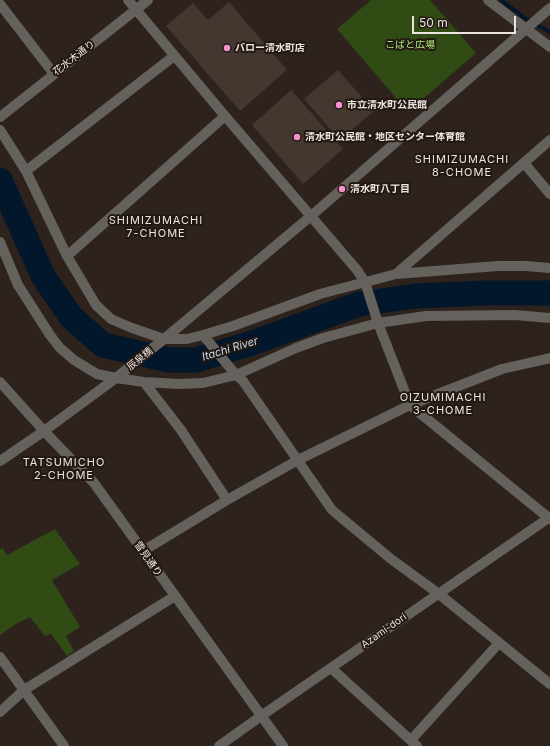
<!DOCTYPE html>
<meta charset="utf-8">
<style>
body{margin:0}
#map{position:relative;width:550px;height:746px;overflow:hidden;background:#2d221c;font-family:Inter,sans-serif}
canvas{display:block}
.scale{position:absolute;left:412px;top:16px;width:104px;height:18px;box-sizing:border-box;border:2px solid #ece4e0;border-top:0;padding-left:5px;font-size:12px;line-height:14px;white-space:nowrap;color:#ece4e0;-webkit-text-stroke:3px #231913;paint-order:stroke}
</style>
<div id="map">
<canvas width="550" height="746"></canvas>
<div class="scale">50 m</div>
</div>
<script>
const c = document.querySelector('canvas').getContext('2d');
c.lineJoin = 'round';
function fillPath(path, color) {
  c.fillStyle = color;
  c.fill(path, 'evenodd');
}
function shape(rows) {
  const path = new Path2D();
  for (const r of rows) {
    path.moveTo(r[0], r[1]);
    for (let i = 2; i < r.length; i += 2) path.lineTo(r[i], r[i + 1]);
  }
  return path;
}
function stroke(path, color, width, dash) {
  c.strokeStyle = color;
  c.lineWidth = width;
  c.lineCap = dash ? 'butt' : 'round';
  c.setLineDash(dash || []);
  c.stroke(path);
}
function label(font, color, halo, rows, align = 'center') {
  c.font = font + ' Inter,"Noto Sans JP",sans-serif';
  c.lineWidth = 4;
  c.setLineDash([]);
  c.textBaseline = 'middle';
  c.strokeStyle = halo;
  c.fillStyle = color;
  for (const [text, x, y, turn = 0] of rows) {
    c.save();
    c.translate(x, y);
    c.rotate((+turn || 0) * Math.PI / 180);
    c.textAlign = isNaN(turn) ? turn : align;
    if (halo) c.strokeText(text, 0, 0);
    c.fillText(text, 0, 0);
    c.restore();
  }
}
fillPath(shape([
 [371,0,430,0,476,53,408,112,337,29],
 [55,529,80,564,52,580,80,627,66,636,74,651,67,656,51,634,45,636,30,617,16,624,0,635,0,549,3,548,7,555]
]), '#304b13');
stroke(shape([
 [501,0,526,19,550,32]
]), '#02162c', 4);
stroke(shape([
 [0,180,43,276,71,317,103,345,169,360,196,360,252,343,359,304,415,296,487,293,550,293]
]), '#02162c', 25);
fillPath(shape([
 [229,2,287,70,240,111,166,26,193,3,208,20],
 [338,70,374,111,340,140,304,99],
 [291,90,343,149,303,184,252,125]
]), '#433730');
stroke(shape([
 [128,0,225,116,357,270,365,282,378,323,410,405,550,519],
 [488,0,550,47],
 [0,4,54,74],
 [0,117,148,0],
 [0,130,26,171,67,256,96,305,111,319,132,328,164,339,187,339,203,335,233,326,320,294,396,274,498,266,526,266,550,268],
 [524,163,550,194],
 [26,171,174,56],
 [0,242,18,285,50,335,60,348,74,360,97,374,116,378,144,382,179,384,203,383,236,375,296,348,323,338,378,323,426,316,515,315,550,318],
 [67,256,225,116],
 [396,274,550,140],
 [203,335,236,375,243,381,332,510,391,559,439,594,550,684],
 [0,382,44,431,94,483,283,746],
 [144,382,181,430,227,500],
 [0,461,44,431,116,378,164,339,311,216,550,8],
 [143,551,227,500,298,460,410,405,502,369,550,358],
 [0,657,64,746],
 [331,668,417,746],
 [0,712,24,690,175,596],
 [411,740,499,643],
 [219,746,261,716,550,517]
]), '#65615d', 10);
for (const [x, y, r, color] of [
 [227,48,4,"#f690d0"],
 [339,105,4,"#f690d0"],
 [297,137,4,"#f690d0"],
 [342,189,4,"#f690d0"]
]) {
  const dot = new Path2D();
  dot.arc(x, y, r, 0, 2 * Math.PI);
  c.fillStyle = color;
  c.fill(dot);
  stroke(dot, '#231913', 1.5);
}
label('10px', '#ace975', '#231913', [
 ["こばと広場",410,45]
]);
label('bold 10px', '#ece4e0', '#231913', [
 ["バロー清水町店",235,48],
 ["市立清水町公民館",347,105],
 ["清水町公民館・地区センター体育館",305,137],
 ["清水町八丁目",350,189]
], 'left');
label('10px', '#ece4e0', '#231913', [
 ["花水木通り",74,58,-38],
 ["辰泉橋",140,359,-39],
 ["雪見通り",148,559,55],
 ["Azami-dori",384,631,-35]
]);
c.letterSpacing = '1px';
label('11px', '#ece4e0', '#231913', [
 ["SHIMIZUMACHI",462,160],
 ["8-CHOME",462,173],
 ["SHIMIZUMACHI",156,221],
 ["7-CHOME",156,234],
 ["OIZUMIMACHI",443,398],
 ["3-CHOME",443,411],
 ["TATSUMICHO",64,463],
 ["2-CHOME",64,476]
]);
c.letterSpacing = '0px';
label('italic 11px', '#c9daed', '#231913', [
 ["Itachi River",230,349,-17]
]);
</script>
